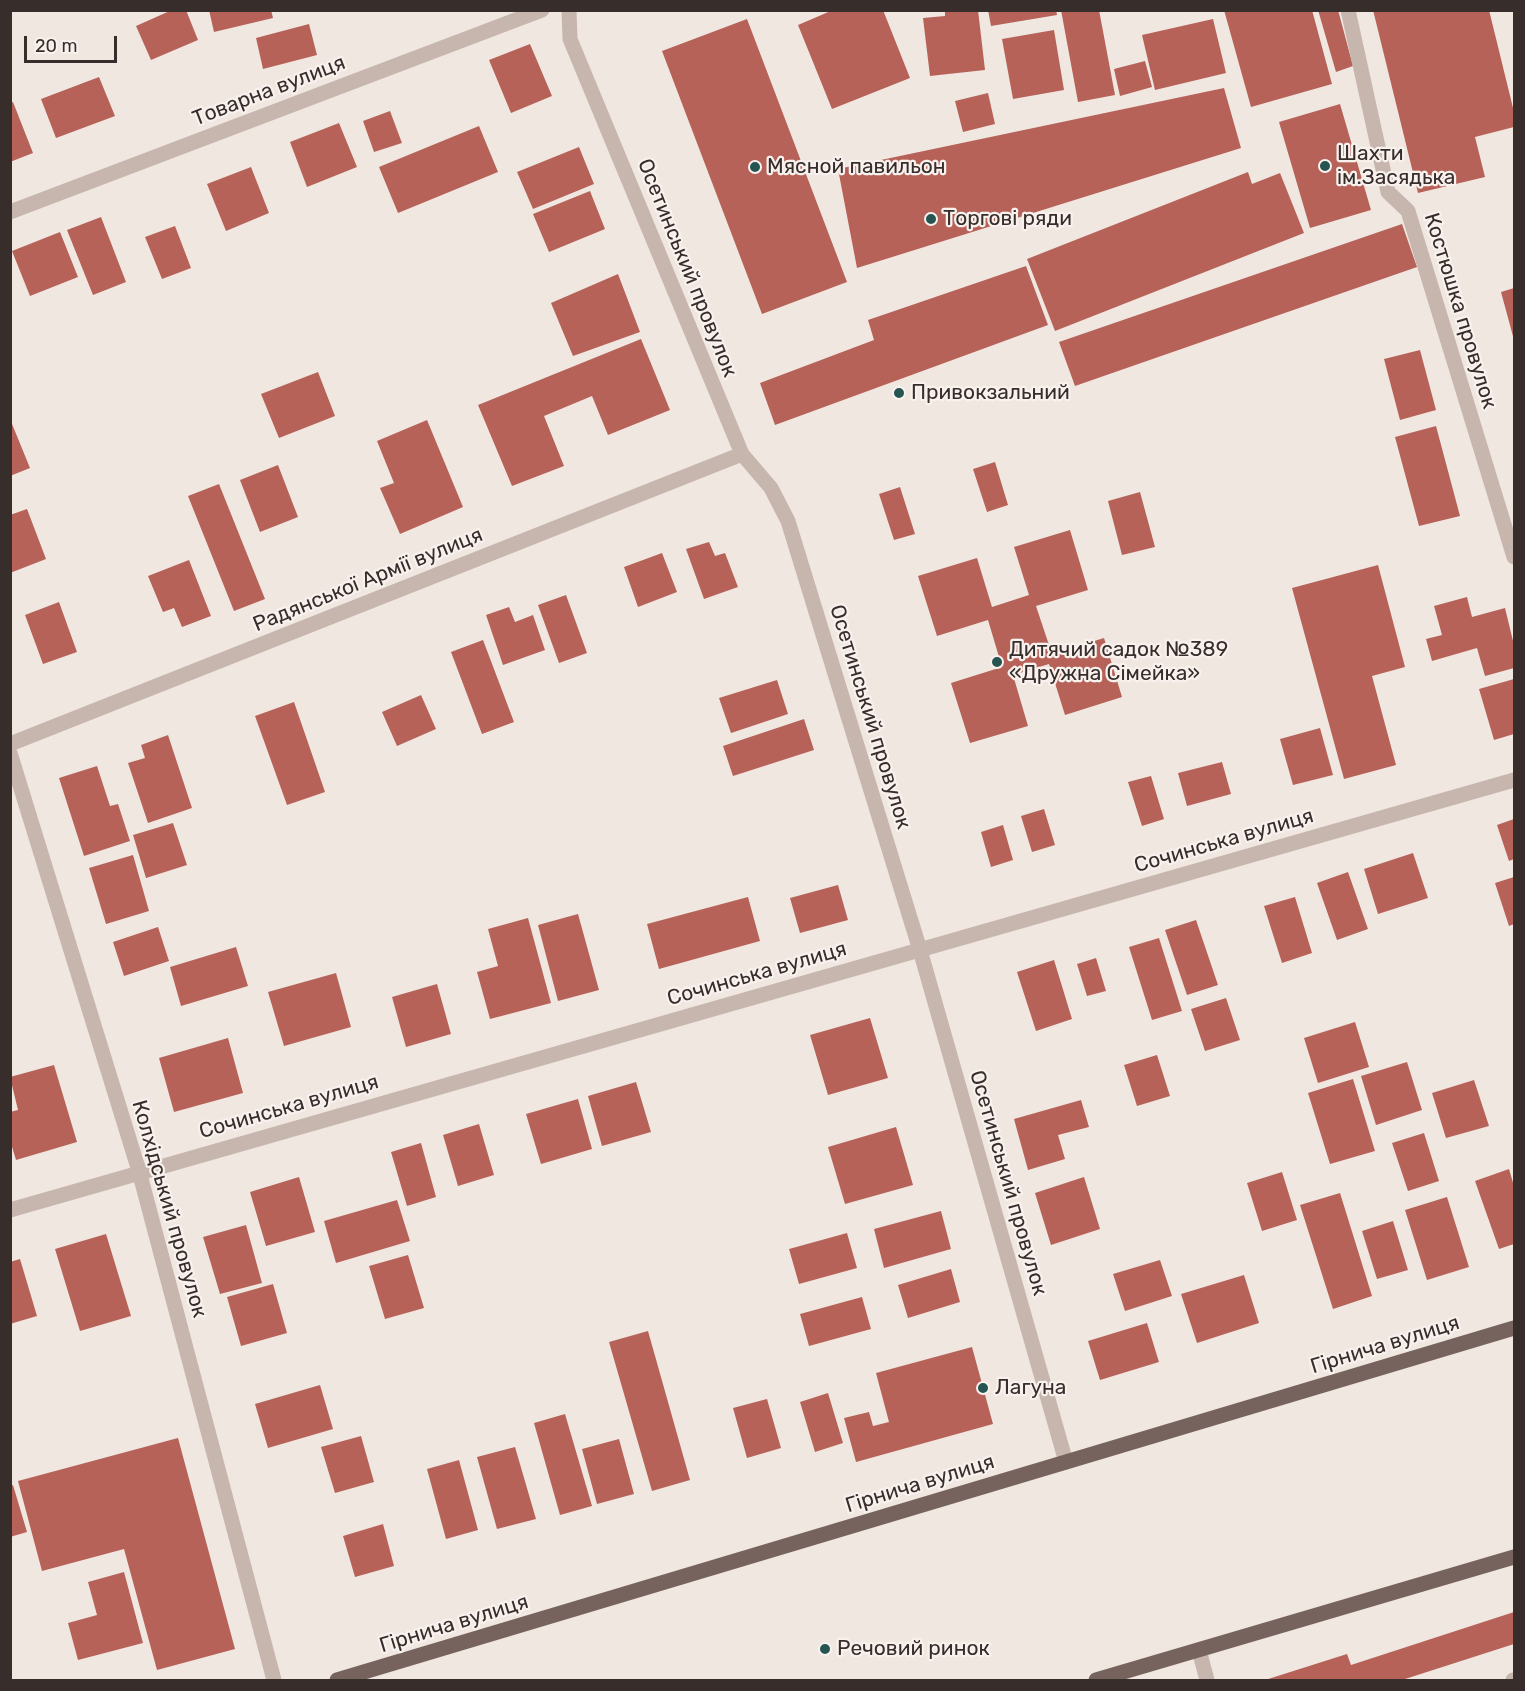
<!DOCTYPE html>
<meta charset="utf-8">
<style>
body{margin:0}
#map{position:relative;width:1525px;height:1691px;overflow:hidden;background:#f0e7e1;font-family:Rubik,sans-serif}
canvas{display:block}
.frame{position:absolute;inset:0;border:12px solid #372d2b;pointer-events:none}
.scale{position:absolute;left:24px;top:36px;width:93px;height:27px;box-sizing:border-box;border:3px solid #372d2b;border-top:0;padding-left:8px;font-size:18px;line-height:21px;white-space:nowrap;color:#372d2b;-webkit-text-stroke:4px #f8f1ed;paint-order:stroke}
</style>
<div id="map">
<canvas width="1525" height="1691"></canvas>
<div class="frame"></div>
<div class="scale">20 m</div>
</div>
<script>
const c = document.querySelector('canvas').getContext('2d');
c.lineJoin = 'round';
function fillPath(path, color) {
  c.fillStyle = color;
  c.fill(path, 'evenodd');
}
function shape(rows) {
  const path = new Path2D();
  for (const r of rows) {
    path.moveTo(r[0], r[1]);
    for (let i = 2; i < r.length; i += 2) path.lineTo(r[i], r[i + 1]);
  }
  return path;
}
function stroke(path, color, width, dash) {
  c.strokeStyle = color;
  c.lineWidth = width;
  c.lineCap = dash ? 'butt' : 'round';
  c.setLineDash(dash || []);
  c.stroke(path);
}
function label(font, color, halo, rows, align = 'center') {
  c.font = font + ' Rubik,sans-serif';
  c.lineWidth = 4.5;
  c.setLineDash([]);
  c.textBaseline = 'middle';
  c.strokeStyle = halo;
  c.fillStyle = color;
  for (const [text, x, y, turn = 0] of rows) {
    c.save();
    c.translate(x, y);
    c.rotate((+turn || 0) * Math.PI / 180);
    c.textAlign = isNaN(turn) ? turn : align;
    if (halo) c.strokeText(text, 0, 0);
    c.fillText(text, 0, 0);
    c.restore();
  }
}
fillPath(shape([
 [172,10,186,10,198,40,151,60,136,26],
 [209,10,271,10,273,18,214,32],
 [833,10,883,10,910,78,832,109,798,25],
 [945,10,978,10,985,70,930,76,923,18,945,16],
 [988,10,1056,10,1057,15,991,26],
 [1061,10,1099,10,1115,95,1078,102],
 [1224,10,1312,10,1332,84,1251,107],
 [1318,10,1338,10,1353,66,1336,72],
 [1373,10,1489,10,1514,112,1514,127,1475,137,1485,177,1418,193],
 [747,19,847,282,762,314,662,51],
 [1213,19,1226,73,1155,90,1142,35],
 [309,24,317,55,263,69,256,38],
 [1054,30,1064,90,1013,99,1002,39],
 [530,44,552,96,511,113,489,60],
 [1145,61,1152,87,1120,96,1114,69],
 [99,77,115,116,56,138,41,99],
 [1224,88,1241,148,857,268,838,169],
 [988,93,995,124,963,132,955,101],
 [13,102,33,153,10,162,10,103],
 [1340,104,1371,210,1310,228,1279,122],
 [390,111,402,143,374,152,363,121],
 [339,123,357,167,307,187,290,142],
 [479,126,498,172,398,213,379,167],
 [579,147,594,184,533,209,517,172],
 [251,167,269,213,226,231,207,184],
 [1248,172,1252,184,1280,173,1304,233,1055,331,1027,259],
 [590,191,605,229,549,252,533,214],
 [101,217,126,282,93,295,67,230],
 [1402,224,1417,267,1075,386,1059,342],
 [175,226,191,268,162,279,145,237],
 [60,232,78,277,30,296,12,251],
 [1026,266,1048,325,775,425,760,383,874,340,868,320],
 [618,274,640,332,573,356,551,303],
 [1514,288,1514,340,1501,292],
 [641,339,670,410,608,435,592,396,544,416,564,466,512,486,478,405],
 [1420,350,1436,410,1400,420,1384,359],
 [318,372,335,416,279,438,261,394],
 [10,419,30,468,10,476],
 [427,420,463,507,400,534,380,488,394,483,377,441],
 [1436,426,1460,516,1419,526,1395,437],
 [995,462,1008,505,987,512,973,469],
 [278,465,298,517,260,532,240,480],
 [219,484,265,599,234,611,188,496],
 [900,487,915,534,894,540,879,494],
 [1140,492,1155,547,1122,555,1108,501],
 [27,509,46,559,10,573,10,515],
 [1070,530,1088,590,1036,606,1052,654,1104,638,1122,697,1065,715,1049,664,1013,675,1028,726,970,743,951,683,1002,667,988,620,937,636,918,576,977,558,992,607,1029,595,1014,547],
 [709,542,715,556,725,553,738,587,704,599,686,549],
 [662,553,677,592,638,607,624,567],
 [189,560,211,616,182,627,174,608,163,612,148,576],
 [1378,565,1405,667,1372,676,1396,765,1344,779,1292,588],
 [566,595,587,653,559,663,538,605],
 [1467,597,1472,617,1505,608,1514,645,1514,668,1485,676,1477,648,1432,661,1426,639,1442,635,1434,606],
 [59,602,77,652,43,664,25,615],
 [509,607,515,622,533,615,545,650,503,665,486,615],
 [483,640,514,722,482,734,451,652],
 [1514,679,1514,734,1494,740,1479,689],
 [777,680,788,714,731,733,719,698],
 [421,695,436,729,397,746,382,712],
 [294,702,325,792,287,805,255,716],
 [804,719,814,750,733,776,723,746],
 [1320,728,1333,775,1293,785,1280,739],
 [168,735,192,808,148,823,128,763,145,758,141,745],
 [1222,762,1231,794,1187,806,1178,773],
 [97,766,110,806,118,804,130,841,84,856,59,778],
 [1151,776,1164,819,1142,826,1128,782],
 [1044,809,1055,845,1032,852,1021,816],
 [1514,819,1514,859,1509,861,1497,825],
 [173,823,187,865,146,878,133,835],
 [1003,825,1013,860,991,867,981,832],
 [1413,853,1428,898,1378,914,1364,869],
 [133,855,149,911,106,924,89,868],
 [1348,872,1368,929,1337,940,1317,883],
 [1514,877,1514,924,1509,926,1495,883],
 [838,885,848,920,800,933,790,898],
 [748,897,760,941,659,969,647,924],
 [1295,897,1312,953,1282,963,1264,906],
 [578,914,599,990,558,1001,538,925],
 [528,918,551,1003,490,1019,477,972,498,966,488,929],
 [1196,920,1218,985,1187,995,1165,930],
 [158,927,169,961,124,976,113,942],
 [1159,938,1182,1011,1152,1020,1129,947],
 [236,947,248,986,181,1006,170,967],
 [1096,958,1106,991,1087,996,1077,964],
 [1054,960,1072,1019,1036,1031,1017,972],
 [336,973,351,1027,284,1046,268,992],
 [437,984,451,1034,406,1047,392,997],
 [1226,998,1240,1040,1205,1051,1191,1009],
 [870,1018,888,1078,828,1095,810,1035],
 [1355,1022,1369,1067,1318,1083,1304,1038],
 [228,1038,243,1093,174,1112,159,1058],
 [1157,1055,1170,1096,1137,1106,1124,1065],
 [1407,1062,1422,1110,1376,1125,1361,1076],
 [54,1065,77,1142,16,1160,10,1140,10,1112,18,1110,10,1077],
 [1353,1079,1375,1151,1330,1164,1308,1093],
 [1474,1080,1489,1126,1446,1138,1432,1093],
 [636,1082,651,1132,602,1146,588,1096],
 [578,1099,592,1149,541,1164,526,1114],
 [1081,1100,1089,1127,1058,1135,1065,1159,1028,1170,1014,1119],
 [479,1124,494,1175,458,1186,443,1135],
 [896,1127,913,1185,845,1204,828,1147],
 [1424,1133,1439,1181,1408,1191,1392,1143],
 [421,1143,436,1197,407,1206,391,1152],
 [1509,1169,1514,1186,1514,1244,1499,1249,1475,1181],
 [1282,1172,1297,1220,1262,1231,1247,1183],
 [299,1177,315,1232,266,1246,250,1192],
 [1084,1177,1100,1229,1051,1245,1035,1193],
 [1340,1193,1372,1296,1333,1309,1300,1205],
 [1447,1197,1469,1267,1427,1280,1405,1210],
 [397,1200,410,1241,336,1263,324,1221],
 [941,1211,951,1249,884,1268,874,1229],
 [1393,1221,1408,1270,1377,1279,1362,1231],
 [246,1225,262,1283,220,1294,203,1237],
 [847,1233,857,1268,799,1284,789,1249],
 [106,1234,131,1316,80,1331,55,1249],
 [408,1255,424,1308,385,1319,369,1266],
 [20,1259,37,1316,10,1324,10,1262],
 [1160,1260,1172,1296,1125,1311,1113,1274],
 [951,1269,960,1302,908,1318,898,1285],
 [1244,1275,1259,1323,1197,1343,1181,1294],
 [273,1284,287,1333,241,1346,227,1297],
 [862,1297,871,1329,809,1346,800,1314],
 [1147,1323,1159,1362,1100,1380,1088,1341],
 [648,1331,690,1480,652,1491,609,1342],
 [972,1347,993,1424,856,1462,844,1418,869,1412,873,1426,889,1422,876,1373],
 [320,1385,333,1429,268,1448,255,1404],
 [828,1393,843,1443,815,1452,800,1402],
 [767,1399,781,1448,747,1458,733,1408],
 [565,1414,592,1506,560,1515,534,1423],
 [361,1436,374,1482,335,1493,321,1447],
 [178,1438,235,1649,157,1670,124,1549,42,1571,18,1481],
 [619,1439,634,1494,597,1504,582,1449],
 [515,1447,536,1519,497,1529,477,1457],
 [459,1460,478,1530,446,1539,427,1469],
 [13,1485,27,1532,10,1537,10,1486],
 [383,1524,394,1566,355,1577,343,1536],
 [124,1572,143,1643,78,1660,68,1623,97,1615,88,1582],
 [1514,1612,1514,1644,1402,1680,1265,1680,1347,1654,1351,1665]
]), '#b76258');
stroke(shape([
 [569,10,570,39,742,454,771,488,788,521,920,950,1066,1462],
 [1348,10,1388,192,1408,211,1514,557],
 [10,212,542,10],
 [10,744,742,454],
 [10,753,139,1171,274,1680],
 [10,1210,1514,780],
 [1199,1650,1207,1680],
 [1513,1680,1514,1680]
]), '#c7b6ae', 15);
stroke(shape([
 [337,1680,1514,1328],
 [1096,1680,1514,1557]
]), '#77635e', 15);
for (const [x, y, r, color] of [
 [1325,166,6,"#265450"],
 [755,167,6,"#265450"],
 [931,219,6,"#265450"],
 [899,393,6,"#265450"],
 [997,662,6,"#265450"],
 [983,1388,6,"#265450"],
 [825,1649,6,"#265450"]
]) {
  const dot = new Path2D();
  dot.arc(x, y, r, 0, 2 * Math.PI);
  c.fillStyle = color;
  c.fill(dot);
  stroke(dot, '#f8f1ed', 2);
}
label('21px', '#372d2b', '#f8f1ed', [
 ["Товарна вулиця",269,91,-21],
 ["Осетинський провулок",687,268,68],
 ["Костюшка провулок",1460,311,73],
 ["Радянської Армії вулиця",368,580,-22],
 ["Осетинський провулок",870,717,73],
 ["Сочинська вулиця",1224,841,-16],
 ["Сочинська вулиця",757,974,-16],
 ["Сочинська вулиця",289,1107,-16],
 ["Осетинський провулок",1008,1183,74],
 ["Колхідський провулок",169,1209,74],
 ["Гірнича вулиця",1385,1345,-17],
 ["Гірнича вулиця",920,1484,-17],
 ["Гірнича вулиця",454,1624,-17]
]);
label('21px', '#372d2b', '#f8f1ed', [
 ["Шахти",1337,154],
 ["ім.Засядька",1337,178],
 ["Мясной павильон",767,167],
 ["Торгові ряди",943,219],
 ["Привокзальний",911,393],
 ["Дитячий садок №389",1009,650],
 ["«Дружна Сімейка»",1009,674],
 ["Лагуна",995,1388],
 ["Речовий ринок",837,1649]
], 'left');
</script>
